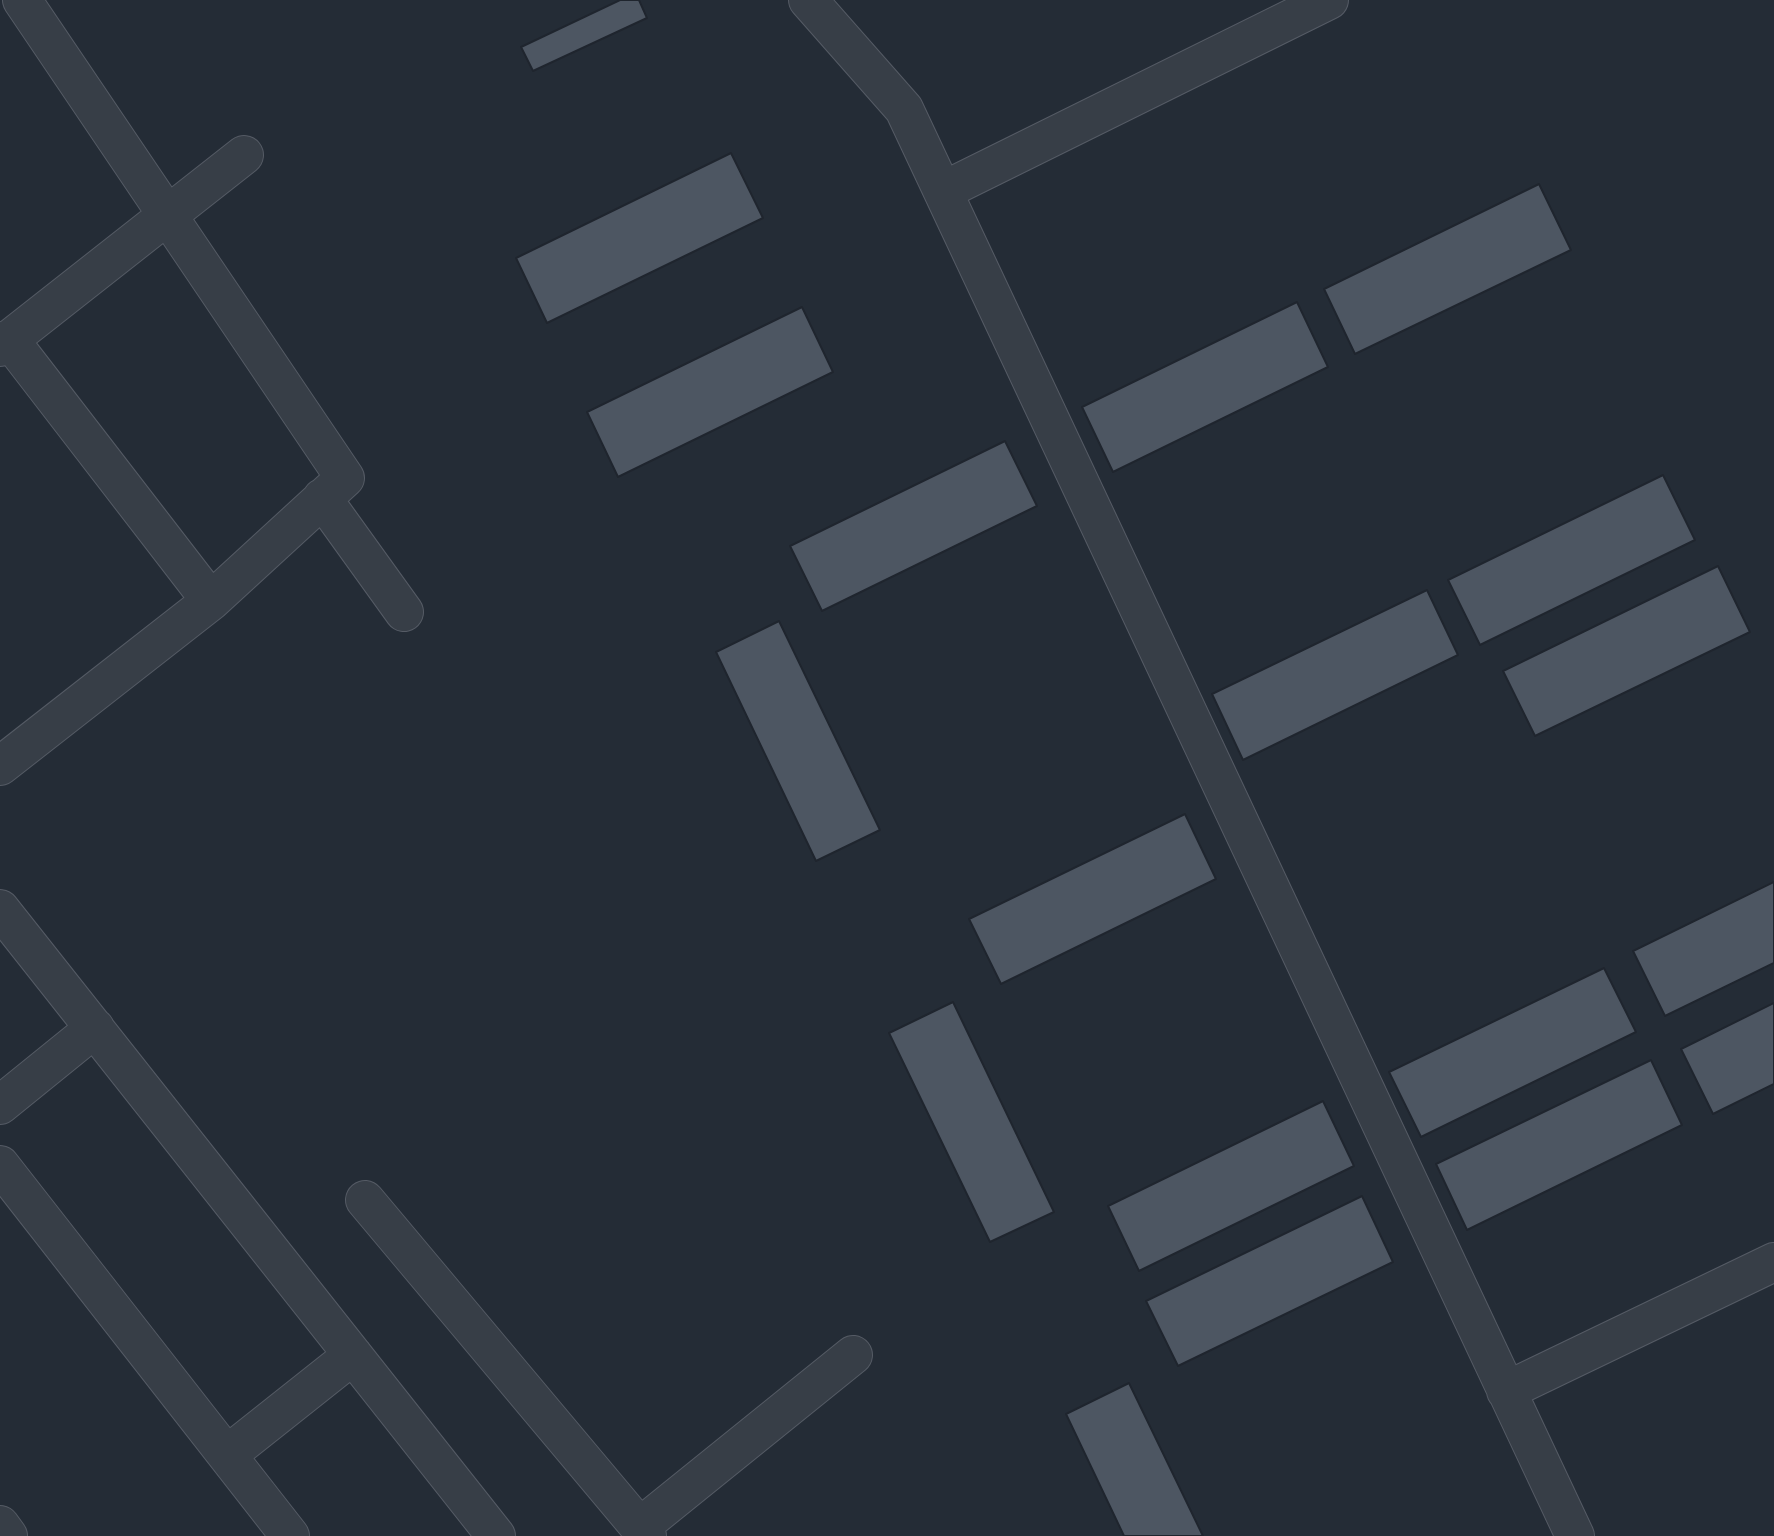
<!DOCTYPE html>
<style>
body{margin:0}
canvas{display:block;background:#242c36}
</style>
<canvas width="1774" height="1536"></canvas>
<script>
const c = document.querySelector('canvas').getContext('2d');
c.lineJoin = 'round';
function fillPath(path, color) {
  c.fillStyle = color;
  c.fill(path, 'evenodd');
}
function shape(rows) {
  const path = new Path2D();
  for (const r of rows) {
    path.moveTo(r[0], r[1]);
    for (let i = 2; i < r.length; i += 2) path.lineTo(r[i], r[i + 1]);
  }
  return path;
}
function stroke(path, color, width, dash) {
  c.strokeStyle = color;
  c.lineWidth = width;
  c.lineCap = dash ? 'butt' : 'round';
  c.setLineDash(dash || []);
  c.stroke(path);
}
const building = shape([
 [620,0,639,0,647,18,533,71,521,47,620,0],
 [731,153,763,218,547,323,516,258,731,153],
 [1539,184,1571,250,1355,354,1324,289,1539,184],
 [1297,302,1328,367,1113,472,1082,407,1297,302],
 [802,307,833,372,618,477,587,412,802,307],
 [1005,441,1037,506,822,611,790,546,1005,441],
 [1663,475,1695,540,1480,645,1448,580,1663,475],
 [1718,566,1750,632,1535,736,1503,671,1718,566],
 [1427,590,1458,655,1243,760,1212,694,1427,590],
 [779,621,880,830,816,861,716,652,779,621],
 [1185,814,1216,879,1001,984,969,919,1185,814],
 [1774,882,1774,963,1665,1016,1633,951,1774,882],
 [1604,968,1636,1032,1421,1137,1389,1072,1604,968],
 [953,1002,1054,1212,990,1242,889,1033,953,1002],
 [1774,1003,1774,1084,1713,1114,1681,1049,1774,1003],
 [1651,1060,1682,1125,1467,1230,1436,1164,1651,1060],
 [1323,1101,1354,1166,1139,1271,1108,1206,1323,1101],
 [1362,1196,1393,1262,1178,1366,1146,1301,1362,1196],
 [1129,1383,1203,1536,1124,1536,1066,1414,1129,1383]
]);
fillPath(building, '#4d5662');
stroke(building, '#1f252e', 2);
const minor = shape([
 [808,0,904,109,1575,1536],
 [943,191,1329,0],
 [9,339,211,601],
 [0,347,244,155],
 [322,498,404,612],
 [0,766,211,601,345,478,22,0],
 [0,909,496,1536],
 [0,1105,95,1028],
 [0,1165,290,1536],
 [365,1200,647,1536],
 [1506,1391,1774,1262],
 [227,1455,353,1355],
 [0,1525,8,1536],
 [640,1527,853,1355]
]);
stroke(minor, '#555b65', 40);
stroke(minor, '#373e47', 38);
</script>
